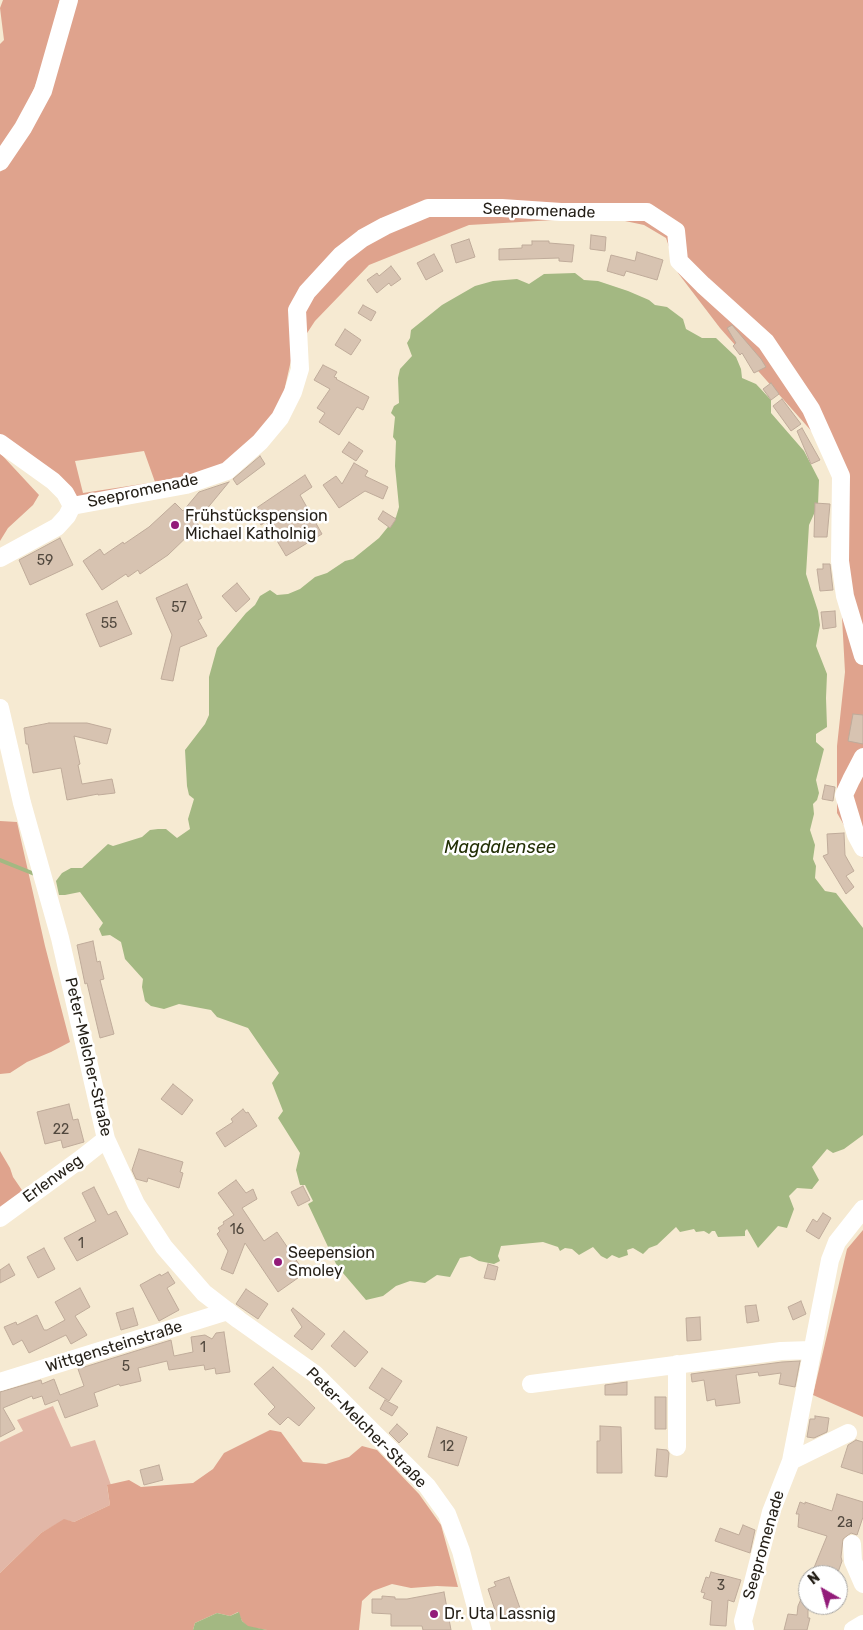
<!DOCTYPE html>
<meta charset="utf-8">
<style>
body{margin:0}
#map{position:relative;width:863px;height:1630px;overflow:hidden;background:#f6ead2;font-family:Rubik,sans-serif}
canvas{display:block}
.north{position:absolute;left:798px;top:1565px;width:50px;height:50px;box-sizing:border-box;background:#fff;border:1px solid #a7a5a2;border-radius:50%;rotate:322deg;font-size:14px;font-weight:700;line-height:20px;text-align:center;color:#241f17}
.north::after{content:'';display:block;margin:auto;width:18px;height:22px;background:#921b79;clip-path:polygon(50% 0,100% 100%,50% 72%,0 100%)}
</style>
<div id="map">
<canvas width="863" height="1630"></canvas>
<div class="north">N</div>
</div>
<script>
const c = document.querySelector('canvas').getContext('2d');
c.lineJoin = 'round';
function fillPath(path, color) {
  c.fillStyle = color;
  c.fill(path, 'evenodd');
}
function shape(rows) {
  const path = new Path2D();
  for (const r of rows) {
    path.moveTo(r[0], r[1]);
    for (let i = 2; i < r.length; i += 2) path.lineTo(r[i], r[i + 1]);
  }
  return path;
}
function stroke(path, color, width, dash) {
  c.strokeStyle = color;
  c.lineWidth = width;
  c.lineCap = dash ? 'butt' : 'round';
  c.setLineDash(dash || []);
  c.stroke(path);
}
function label(font, color, halo, rows, align = 'center') {
  c.font = font + ' Rubik,sans-serif';
  c.lineWidth = 5;
  c.setLineDash([]);
  c.textBaseline = 'middle';
  c.strokeStyle = halo;
  c.fillStyle = color;
  for (const [text, x, y, turn = 0] of rows) {
    c.save();
    c.translate(x, y);
    c.rotate((+turn || 0) * Math.PI / 180);
    c.textAlign = isNaN(turn) ? turn : align;
    if (halo) c.strokeText(text, 0, 0);
    c.fillText(text, 0, 0);
    c.restore();
  }
}
fillPath(shape([
 [53,1406,71,1447,95,1440,111,1485,107,1486,110,1505,74,1522,64,1520,41,1533,0,1573,0,1442,23,1431,17,1420]
]), '#e2b7a7');
fillPath(shape([
 [3,0,60,0,41,71,23,116,0,151,0,44,4,40,0,8],
 [76,0,863,0,863,858,837,813,837,746,845,672,834,472,814,434,720,328,678,273,666,238,644,225,606,217,469,225,369,265,315,321,292,356,280,409,245,453,187,482,71,501,11,443,0,434,0,172,27,135],
 [144,451,155,482,83,493,75,461],
 [0,453,39,495,33,505,8,528,0,541],
 [0,821,17,822,45,946,70,1042,51,1052,27,1062,10,1073,0,1074],
 [0,1151,10,1168,13,1177,26,1196,0,1215],
 [863,1230,863,1417,813,1395,847,1249],
 [270,1430,281,1432,303,1462,326,1464,349,1457,362,1446,377,1450,419,1494,441,1525,458,1587,437,1586,411,1588,392,1584,373,1591,362,1601,359,1630,267,1630,248,1627,242,1621,238,1612,230,1616,217,1613,195,1623,193,1630,0,1630,0,1573,41,1533,64,1519,74,1522,110,1505,107,1485,129,1480,141,1487,193,1483,213,1469,224,1453]
]), '#dfa38d');
fillPath(shape([
 [575,273,584,280,598,281,628,291,649,300,655,305,667,307,683,319,686,329,702,338,716,338,736,357,741,369,742,378,756,384,771,400,771,413,804,451,819,480,818,505,809,525,806,574,818,611,820,625,816,646,827,674,826,698,827,727,816,734,816,742,824,749,816,780,819,793,817,800,813,804,814,814,810,830,815,845,813,859,816,866,815,878,825,891,836,893,863,928,863,1135,844,1149,833,1153,827,1149,812,1167,819,1180,812,1189,797,1188,789,1196,794,1209,787,1228,778,1226,758,1248,747,1229,745,1231,745,1236,718,1237,715,1231,712,1231,709,1234,704,1231,696,1232,694,1229,680,1232,676,1227,657,1245,649,1248,643,1254,633,1248,627,1250,628,1255,619,1258,612,1255,607,1259,601,1256,593,1247,579,1255,572,1249,565,1248,560,1251,558,1247,543,1242,501,1246,498,1256,500,1261,494,1264,479,1261,470,1256,460,1258,450,1277,437,1275,425,1283,410,1281,396,1286,383,1296,366,1300,337,1266,308,1204,313,1201,305,1185,300,1185,296,1170,300,1153,278,1118,283,1111,272,1083,279,1073,248,1028,217,1017,211,1010,179,1004,164,1009,151,1006,145,1001,142,987,143,979,125,959,121,942,110,935,102,936,99,929,103,923,80,892,65,895,59,895,56,881,62,873,71,868,82,868,108,844,113,846,142,837,150,830,158,829,166,829,177,838,190,829,188,819,194,799,189,795,187,786,185,750,205,724,209,715,209,677,217,648,246,613,255,605,260,596,270,590,277,595,288,594,300,589,315,577,327,573,345,561,353,559,379,538,396,517,399,507,395,466,396,441,393,437,395,417,391,413,394,406,399,403,398,378,400,369,412,356,407,343,410,338,411,330,442,305,475,286,493,281,517,279,529,284,544,274],
 [239,1612,242,1621,248,1626,267,1630,193,1630,195,1623,217,1613,230,1616]
]), '#a3b882');
stroke(shape([
 [0,860,37,875]
]), '#a3b882', 4);
const building = shape([
 [591,235,606,237,605,251,590,249,591,235],
 [469,239,475,257,456,263,451,245,469,239],
 [532,241,549,241,549,243,574,245,572,262,559,261,559,258,499,260,499,249,522,248,522,245,532,245,532,241],
 [637,252,663,260,657,280,626,271,624,276,607,271,611,255,635,261,637,252],
 [434,254,443,271,426,280,417,263,434,254],
 [391,266,401,279,391,286,389,283,377,293,367,280,377,273,379,276,391,266],
 [363,305,376,312,371,321,358,313,363,305],
 [732,325,761,359,766,367,754,373,742,353,740,355,733,346,736,343,727,328,732,325],
 [345,329,361,340,351,355,335,345,345,329],
 [323,365,337,372,334,377,337,378,336,379,369,397,363,410,357,407,339,435,319,422,325,413,317,408,330,389,314,380,323,365],
 [771,383,779,394,771,400,763,389,771,383],
 [782,399,801,424,791,431,773,406,782,399],
 [802,428,820,460,811,464,797,431,802,428],
 [349,442,363,451,356,461,342,452,349,442],
 [260,456,265,464,237,485,233,479,260,456],
 [354,463,368,471,365,476,388,487,383,499,365,491,339,508,323,485,336,476,342,484,354,463],
 [305,475,312,487,300,495,322,534,286,556,266,522,261,525,252,511,305,475],
 [229,482,196,522,199,525,168,555,140,574,138,570,128,577,126,574,102,590,83,561,100,549,104,555,123,542,124,544,149,527,175,503,183,511,199,492,229,482],
 [815,503,830,504,827,537,814,537,815,503],
 [383,511,396,519,390,528,378,519,383,511],
 [60,538,73,565,30,585,19,560,60,538],
 [823,564,830,564,833,590,820,591,817,569,823,569,823,564],
 [237,583,250,599,236,612,222,596,237,583],
 [187,584,202,618,198,620,207,636,180,647,173,681,161,679,172,635,156,598,187,584],
 [117,601,132,634,100,647,86,614,117,601],
 [835,611,836,627,823,629,821,612,835,611],
 [853,714,863,715,863,744,848,741,853,714],
 [49,723,87,723,111,729,107,744,74,736,80,764,78,765,82,784,112,779,115,793,98,795,98,794,67,800,61,768,33,773,28,744,26,744,24,728,49,723],
 [825,785,835,787,833,801,822,799,825,785],
 [844,833,845,855,854,871,846,876,854,887,846,894,823,856,828,854,827,834,844,833],
 [93,941,97,962,100,961,104,979,100,980,114,1034,100,1038,87,983,85,984,77,945,93,941],
 [173,1084,193,1100,182,1115,161,1099,173,1084],
 [69,1104,73,1120,78,1119,84,1142,63,1148,61,1140,45,1144,37,1112,69,1104],
 [243,1109,246,1113,248,1112,257,1126,225,1147,216,1133,233,1122,231,1119,243,1109],
 [139,1149,183,1162,180,1172,183,1173,179,1188,148,1178,147,1182,136,1179,132,1170,139,1149],
 [236,1180,246,1193,253,1189,257,1199,242,1208,264,1241,277,1232,305,1273,278,1292,245,1243,233,1274,221,1269,228,1251,217,1234,220,1231,218,1228,224,1224,223,1222,234,1215,218,1193,236,1180],
 [303,1186,310,1200,298,1206,291,1192,303,1186],
 [94,1187,108,1215,116,1211,128,1234,77,1261,64,1238,96,1221,82,1193,94,1187],
 [823,1213,831,1218,819,1239,806,1231,813,1219,817,1222,823,1213],
 [44,1248,55,1269,38,1278,27,1257,44,1248],
 [9,1264,15,1275,0,1283,0,1270,9,1264],
 [488,1264,498,1267,495,1280,484,1278,488,1264],
 [168,1272,175,1283,167,1288,179,1310,159,1321,140,1285,160,1274,161,1276,168,1272],
 [80,1288,90,1307,75,1316,87,1335,71,1344,66,1335,29,1353,22,1340,13,1345,4,1327,16,1322,17,1325,37,1315,44,1330,47,1330,65,1320,55,1302,80,1288],
 [246,1289,268,1304,258,1319,236,1304,246,1289],
 [801,1301,806,1314,793,1320,788,1307,801,1301],
 [756,1305,759,1321,747,1323,745,1306,756,1305],
 [133,1308,138,1325,121,1330,116,1313,133,1308],
 [293,1308,325,1334,312,1350,294,1336,302,1327,291,1310,293,1308],
 [700,1317,701,1340,687,1341,686,1318,700,1317],
 [344,1331,368,1352,355,1367,331,1346,344,1331],
 [224,1332,230,1372,216,1374,215,1368,205,1370,204,1365,169,1370,167,1361,138,1368,141,1381,120,1386,119,1384,94,1393,98,1406,65,1418,58,1400,45,1405,42,1396,33,1399,32,1396,3,1408,15,1429,0,1437,0,1392,41,1380,42,1384,54,1379,60,1395,84,1386,78,1369,171,1340,174,1356,193,1352,191,1337,205,1335,212,1339,216,1333,224,1332],
 [800,1361,795,1387,779,1384,781,1373,759,1376,758,1372,736,1375,740,1403,716,1406,715,1399,707,1401,704,1380,692,1382,691,1374,782,1362,800,1361],
 [273,1367,315,1408,299,1426,288,1417,280,1425,268,1414,275,1407,254,1384,273,1367],
 [382,1368,402,1381,389,1401,369,1388,382,1368],
 [627,1382,627,1395,605,1395,605,1385,627,1382],
 [655,1397,666,1397,666,1429,655,1429,655,1397],
 [385,1400,398,1407,392,1416,380,1409,385,1400],
 [815,1416,829,1418,827,1432,814,1438,807,1437,810,1419,815,1419,815,1416],
 [397,1424,408,1434,399,1443,389,1433,397,1424],
 [600,1426,621,1427,622,1473,597,1473,597,1441,600,1441,600,1426],
 [437,1427,467,1437,458,1466,428,1457,437,1427],
 [856,1440,863,1442,863,1474,841,1467,848,1445,856,1440],
 [657,1449,667,1450,669,1453,667,1477,655,1476,657,1449],
 [159,1465,163,1480,144,1485,140,1470,159,1465],
 [837,1494,863,1502,863,1517,857,1535,851,1533,843,1539,841,1557,842,1561,837,1575,811,1575,827,1536,798,1527,799,1514,796,1514,800,1502,805,1504,805,1502,832,1511,837,1494],
 [743,1525,755,1530,750,1553,715,1541,720,1528,739,1535,743,1525],
 [711,1572,741,1580,734,1602,728,1600,726,1626,710,1625,712,1601,703,1598,705,1593,701,1592,706,1577,709,1578,711,1572],
 [509,1577,521,1611,498,1619,488,1589,496,1586,494,1582,509,1577],
 [808,1583,808,1618,810,1618,807,1630,784,1630,788,1614,797,1615,798,1606,808,1583],
 [444,1592,451,1630,423,1630,422,1626,391,1626,391,1614,372,1613,372,1599,382,1599,382,1596,395,1597,395,1599,407,1599,444,1592]
]);
fillPath(building, '#d7c3b1');
stroke(building, '#bfab9a', 1);
stroke(shape([
 [0,162,23,128,43,91,69,0],
 [0,443,53,481,65,493,72,506,67,516,57,527,0,558],
 [72,506,186,485,227,471,260,442,280,418,293,392,300,369,297,310,307,292,341,255,363,238,385,226,428,208,502,208,561,212,647,212,676,231,679,261,703,285,766,342,811,409,841,476,840,561,845,596,863,656],
 [0,708,22,803,60,938,106,1139,136,1204,164,1247,204,1293,239,1320,315,1374,427,1486,447,1514,461,1551,482,1630],
 [863,757,851,780,844,795,856,835,863,848],
 [0,1218,82,1158,106,1139],
 [0,1382,228,1311],
 [531,1384,781,1351,811,1350],
 [677,1447,677,1364],
 [791,1461,848,1433],
 [852,1544,853,1561,863,1584],
 [745,1630,743,1621,746,1610,771,1512,791,1461,830,1260,837,1242,863,1209],
 [853,1630,863,1624]
]), '#fff', 18);
for (const [x, y, r, color] of [
 [175,525,5,"#921b79"],
 [278,1262,5,"#921b79"],
 [434,1614,5,"#921b79"]
]) {
  const dot = new Path2D();
  dot.arc(x, y, r, 0, 2 * Math.PI);
  c.fillStyle = color;
  c.fill(dot);
  stroke(dot, '#fff', 2);
}
label('14px', '#51483e', null, [
 ["59",45,561],
 ["57",179,608],
 ["55",109,624],
 ["22",61,1130],
 ["16",237,1230],
 ["1",81,1244],
 ["1",203,1348],
 ["5",126,1367],
 ["12",447,1447],
 ["2a",845,1523],
 ["3",721,1586]
]);
label('16px', '#241f17', '#fff', [
 ["Seepromenade",539,211,2],
 ["Seepromenade",143,491,-12],
 ["Peter-Melcher-Straße",88,1057,77],
 ["Erlenweg",53,1179,-36],
 ["Wittgensteinstraße",114,1347,-17],
 ["Peter-Melcher-Straße",366,1428,45],
 ["Seepromenade",764,1545,-74]
]);
label('16px', '#241f17', '#fff', [
 ["Frühstückspension",185,516],
 ["Michael Katholnig",185,534],
 ["Seepension",288,1253],
 ["Smoley",288,1271],
 ["Dr. Uta Lassnig",444,1614]
], 'left');
label('italic 18px', '#233006', '#fff', [
 ["Magdalensee",500,848]
]);
</script>
